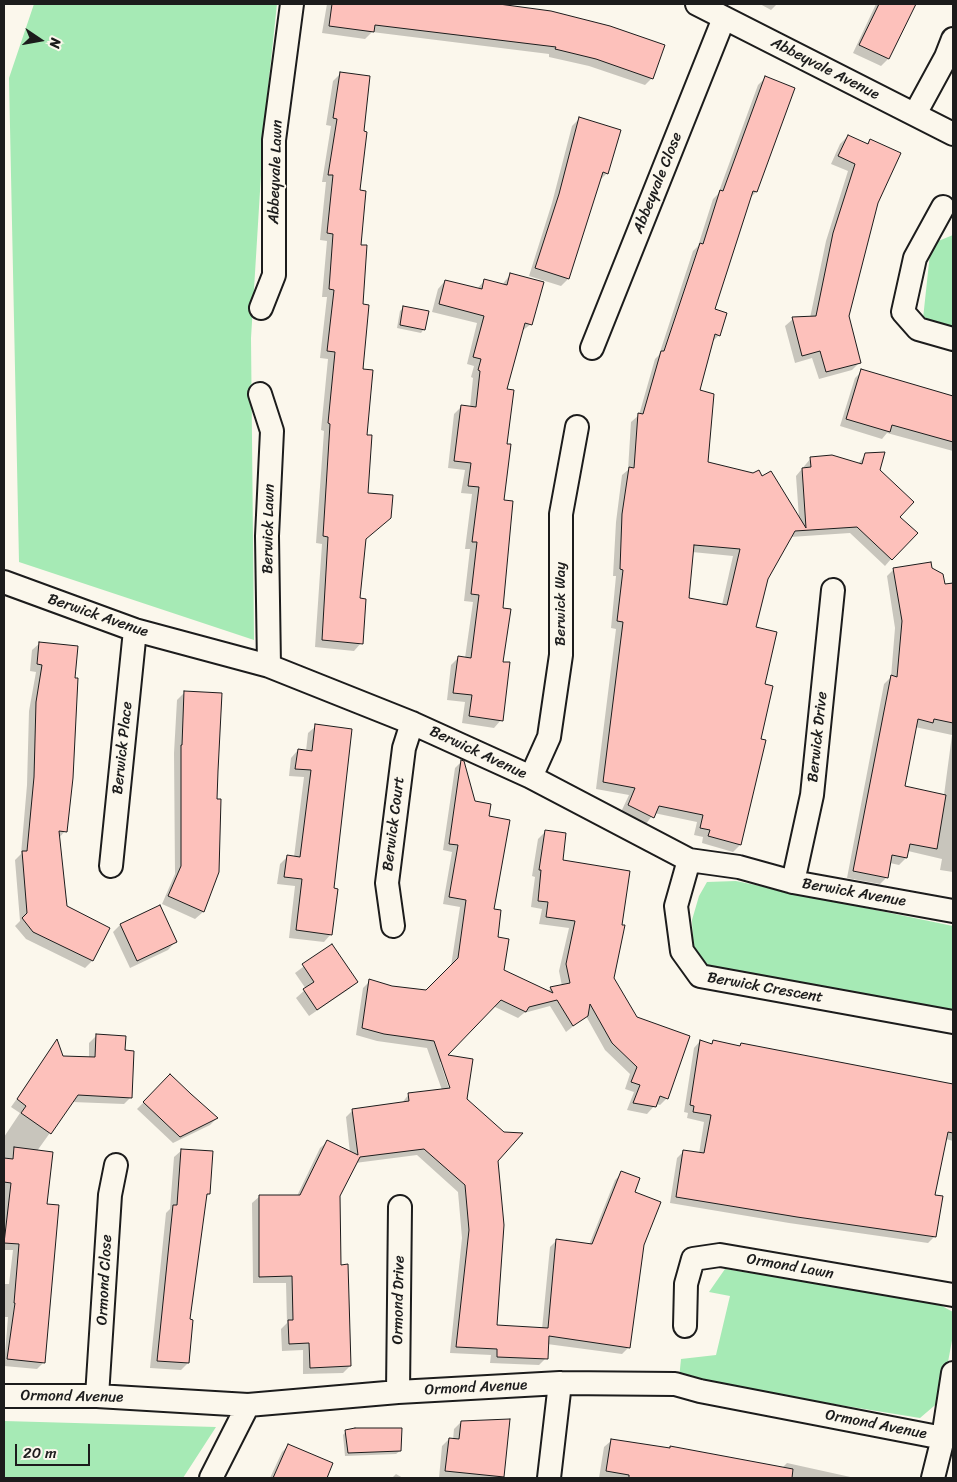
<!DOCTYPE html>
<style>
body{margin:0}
#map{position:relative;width:957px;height:1482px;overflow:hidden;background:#fbf7ec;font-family:Sriracha,sans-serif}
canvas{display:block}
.frame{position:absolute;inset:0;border:5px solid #1c1c1c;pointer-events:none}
.north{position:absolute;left:15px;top:15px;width:50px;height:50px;-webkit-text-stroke:4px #fbf7ec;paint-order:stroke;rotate:102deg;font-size:14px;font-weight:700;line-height:20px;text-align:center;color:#1c1c1c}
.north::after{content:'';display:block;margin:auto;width:18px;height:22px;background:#1c1c1c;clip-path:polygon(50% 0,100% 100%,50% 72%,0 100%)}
.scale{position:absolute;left:15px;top:1444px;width:75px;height:22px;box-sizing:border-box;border:2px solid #1c1c1c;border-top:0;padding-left:6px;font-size:15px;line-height:18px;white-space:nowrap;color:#1c1c1c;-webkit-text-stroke:4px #fbf7ec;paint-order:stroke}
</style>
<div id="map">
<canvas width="957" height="1482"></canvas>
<div class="frame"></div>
<div class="north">N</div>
<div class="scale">20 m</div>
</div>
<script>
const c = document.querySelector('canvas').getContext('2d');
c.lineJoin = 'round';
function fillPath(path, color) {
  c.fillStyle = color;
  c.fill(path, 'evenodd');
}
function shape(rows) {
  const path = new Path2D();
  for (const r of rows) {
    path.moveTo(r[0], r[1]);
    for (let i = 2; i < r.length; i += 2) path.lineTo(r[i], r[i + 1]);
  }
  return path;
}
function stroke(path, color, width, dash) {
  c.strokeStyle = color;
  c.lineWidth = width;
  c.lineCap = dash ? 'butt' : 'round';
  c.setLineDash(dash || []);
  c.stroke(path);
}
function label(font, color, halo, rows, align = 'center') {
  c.font = font + ' Sriracha,sans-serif';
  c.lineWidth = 4;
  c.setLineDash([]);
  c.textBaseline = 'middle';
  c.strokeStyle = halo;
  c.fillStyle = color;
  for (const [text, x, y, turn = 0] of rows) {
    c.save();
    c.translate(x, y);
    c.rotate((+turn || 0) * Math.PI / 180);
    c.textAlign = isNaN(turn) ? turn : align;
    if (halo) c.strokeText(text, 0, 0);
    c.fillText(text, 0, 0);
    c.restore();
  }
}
fillPath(shape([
 [34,4,277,4,264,126,251,338,254,640,19,562,9,78],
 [953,235,953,336,922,328,931,244],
 [736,881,953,926,953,1012,708,967,693,946,692,920,699,896,707,882],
 [725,1269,933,1301,953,1312,953,1335,941,1400,920,1418,679,1379,681,1359,716,1355,730,1296,709,1292],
 [4,1421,216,1427,183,1478,4,1478]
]), '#a6eab5');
fillPath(shape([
 [327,4,484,4,550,12,652,78,645,85,589,66,549,57,549,54,372,32,365,39,322,33],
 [760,4,777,4,771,10],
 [876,4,914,4,888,59,881,66,853,53],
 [340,74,362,132,359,191,367,494,390,518,364,540,358,600,361,643,354,651,315,647,322,544,316,543,324,431,321,430,328,359,320,358,327,297,322,297,327,241,320,240,326,182,322,182,331,126,326,125,333,81],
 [765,78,756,192,750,198,714,310,719,335,712,342,699,391,706,463,762,478,799,518,796,476,811,458,858,464,866,454,879,470,899,517,891,559,885,566,850,533,790,537,766,579,755,628,763,685,759,740,740,845,733,852,702,843,703,837,694,835,697,822,654,813,646,824,621,812,629,795,596,789,616,629,611,628,616,576,613,576,616,522,622,475,628,470,631,422,639,415,655,359,659,355,693,251,698,246,713,199,718,194,758,85],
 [692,552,733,556,722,605,688,599],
 [580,118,607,173,599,181,568,279,561,286,529,276,552,203,572,126],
 [848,136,866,145,870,140,848,316,860,362,852,370,819,379,812,358,795,363,785,326,793,319,810,318,826,241,848,171,831,164,840,144],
 [510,275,531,324,522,331,506,390,506,445,502,501,501,720,494,728,462,723,465,702,447,700,451,665,459,657,465,658,473,602,464,601,470,549,465,549,472,494,461,493,465,470,448,468,454,414,461,407,470,408,473,378,471,377,474,366,467,364,477,323,432,312,438,289,445,281,477,289,485,280,502,285],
 [404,307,424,329,421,333,397,328,400,311],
 [862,371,953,396,953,451,887,433,882,439,840,426,855,378],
 [894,569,944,646,953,591,953,872,940,870,942,859,908,851,906,858,899,865,890,863,887,877,880,884,847,878,884,684,891,677,895,628,887,576],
 [915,727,952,735,944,795,904,787],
 [40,643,65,831,59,838,66,907,108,928,92,961,85,968,26,939,15,926,20,921,15,860,21,854,27,785,29,711,36,672,30,671,32,650],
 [185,692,216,801,218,872,203,912,195,919,162,904,175,874,174,753,177,700],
 [316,726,333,890,331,934,324,942,289,938,295,886,277,884,280,864,287,857,294,857,304,777,289,776,291,758,298,750,306,751,308,733],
 [462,761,474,802,487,817,493,910,503,971,547,992,550,989,562,986,559,971,569,928,539,924,542,909,531,907,535,877,532,876,538,839,545,832,561,861,667,1098,660,1105,656,1104,647,1114,627,1110,634,1092,625,1089,630,1074,605,1050,586,1016,566,1032,550,1006,524,1013,518,1018,493,1006,445,1056,496,1161,496,1326,542,1329,550,1247,557,1240,589,1245,615,1180,622,1173,633,1193,642,1245,629,1347,622,1354,547,1344,546,1358,539,1365,490,1363,491,1355,450,1353,462,1238,458,1192,417,1155,355,1163,339,1196,340,1266,350,1366,343,1373,303,1374,303,1350,282,1351,281,1329,287,1323,286,1283,253,1283,252,1203,260,1196,297,1196,320,1148,327,1142,350,1153,346,1117,353,1110,402,1103,409,1094,442,1090,427,1048,377,1041,356,1035,363,988,370,981,392,987,426,992,451,966,460,907,443,904,452,852,443,850,455,768],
 [440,1062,443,1062,454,1093,451,1094],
 [159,907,175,942,168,950,130,968,113,932,120,925],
 [331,946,357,982,349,989,309,1016,296,998,306,989,295,973],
 [96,1036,124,1051,131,1097,124,1104,72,1102,37,1151,46,1205,44,1362,37,1369,4,1366,8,1317,4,1317,4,1284,9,1284,13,1250,4,1250,4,1137,20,1113,11,1107,57,1042,62,1057,89,1058,89,1043],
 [700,1041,710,1045,714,1042,739,1047,741,1044,953,1084,953,1141,946,1139,933,1196,935,1236,928,1243,789,1223,670,1203,677,1158,684,1151,699,1154,704,1122,687,1118,688,1113,684,1112,694,1048],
 [170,1076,217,1118,210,1125,173,1143,137,1109],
 [182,1150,209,1193,206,1197,188,1320,188,1363,181,1370,150,1368,166,1213,170,1209,174,1157],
 [508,1421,503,1478,439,1478,442,1446,449,1439,453,1440,454,1429,461,1422],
 [346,1431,400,1451,396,1454,345,1456,343,1435],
 [612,1440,669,1449,671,1447,782,1468,787,1463,855,1478,599,1478,604,1447],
 [289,1445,331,1464,325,1478,270,1478,282,1452],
 [396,1474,403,1478,392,1478]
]), '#0003');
const building = shape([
 [332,4,499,4,551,11,610,26,665,45,653,79,596,59,555,49,556,47,375,25,374,32,329,26,332,4],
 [879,4,916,4,889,59,859,45,879,4],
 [340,72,370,76,364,131,367,132,360,190,366,191,361,245,367,245,363,304,369,305,363,369,373,370,367,435,372,435,368,493,393,495,391,518,366,539,360,598,366,599,363,644,322,640,328,537,323,536,330,424,328,423,335,352,327,351,334,290,329,289,333,234,327,233,333,175,328,175,337,119,333,118,340,72],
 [765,76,795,88,757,192,753,191,715,309,727,313,720,336,715,334,700,390,714,394,708,462,753,473,759,470,762,476,771,471,806,528,802,468,811,467,810,457,832,455,862,464,865,453,885,452,880,470,914,502,900,517,918,533,892,560,857,527,795,531,768,579,756,627,777,632,765,684,773,686,761,739,766,740,741,845,708,836,710,830,700,828,703,815,659,806,654,818,628,805,635,788,603,782,623,622,617,621,623,570,620,569,622,514,629,467,634,468,638,413,643,414,661,351,664,351,700,243,703,244,720,190,723,191,765,76],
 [694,545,740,549,727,605,689,598,694,545],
 [579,117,621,130,608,174,603,172,569,279,535,268,559,194,579,117],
 [848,135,868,144,870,139,901,153,878,203,849,316,861,363,826,372,820,351,802,356,792,317,816,316,833,233,855,164,838,156,848,135],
 [510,273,544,282,532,325,525,323,507,389,514,390,507,444,511,444,504,500,513,501,503,608,511,609,503,662,510,662,503,721,469,716,472,695,453,693,458,656,471,658,479,595,471,594,477,542,472,542,479,487,468,486,471,463,454,461,461,405,476,407,480,371,478,370,481,359,473,357,484,316,439,304,445,280,482,289,484,279,507,285,510,273],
 [403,306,429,311,425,330,400,325,403,306],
 [861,369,953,396,953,442,892,425,890,432,846,419,861,369],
 [931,562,932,568,943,574,945,584,953,583,953,723,934,719,933,723,918,719,905,786,946,795,937,849,910,844,907,858,892,855,888,878,853,871,891,675,897,677,902,621,893,568,931,562],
 [39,642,78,646,75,678,78,678,73,778,67,832,59,831,67,906,110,928,93,961,33,932,22,918,27,913,22,851,27,851,34,777,36,702,42,665,37,664,39,642],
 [184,691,222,693,218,771,217,799,221,799,219,872,204,912,168,896,181,866,181,745,182,745,184,691],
 [315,724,352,729,334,888,338,889,332,935,296,930,302,879,284,877,287,855,300,857,311,770,295,769,298,749,312,751,315,724],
 [461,760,464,761,475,801,491,804,489,816,510,820,494,909,501,910,498,937,509,939,504,970,553,993,550,987,570,983,566,964,575,921,546,917,548,902,538,901,541,870,539,870,545,830,566,833,563,860,630,871,622,925,625,925,614,978,637,1017,690,1036,668,1099,660,1096,656,1107,633,1103,640,1085,631,1082,637,1067,612,1043,590,1004,588,1016,573,1026,557,1000,529,1007,526,1012,501,1000,448,1055,473,1059,467,1099,504,1132,523,1133,498,1161,504,1225,497,1325,548,1328,556,1239,592,1244,621,1171,640,1178,635,1192,661,1202,644,1245,630,1348,549,1336,548,1359,497,1357,497,1349,456,1347,469,1230,465,1185,424,1149,360,1157,340,1196,341,1265,348,1264,351,1366,310,1368,309,1343,289,1344,288,1320,293,1320,292,1276,259,1277,259,1195,300,1195,327,1140,358,1155,352,1109,409,1101,408,1093,450,1088,434,1041,384,1034,362,1028,369,979,392,986,426,990,458,958,466,900,449,897,458,845,449,844,461,760],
 [160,905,177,942,137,961,120,924,160,905],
 [332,944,358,982,317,1010,303,989,314,982,302,964,332,944],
 [96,1034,126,1036,125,1050,134,1051,132,1098,78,1095,51,1134,21,1113,26,1106,17,1099,57,1039,63,1056,95,1057,96,1034],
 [700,1040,712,1044,713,1040,740,1046,741,1043,953,1084,953,1133,948,1132,935,1195,943,1196,936,1237,797,1217,676,1197,683,1150,704,1153,711,1115,693,1112,694,1106,690,1105,700,1040],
 [170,1074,191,1094,218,1118,180,1137,143,1102,170,1074],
 [14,1147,53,1152,47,1204,59,1205,45,1363,7,1359,15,1303,14,1303,19,1244,4,1243,11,1183,4,1182,4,1158,13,1159,14,1147],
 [181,1149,213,1151,210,1194,207,1194,190,1319,193,1320,189,1363,157,1361,173,1205,177,1205,181,1149],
 [510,1419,504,1477,445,1471,449,1438,459,1439,461,1421,510,1419],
 [355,1428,402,1428,401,1451,348,1453,345,1430,355,1428],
 [611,1439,670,1448,670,1446,793,1469,792,1478,629,1478,629,1475,606,1471,611,1439],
 [288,1444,333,1463,327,1478,273,1478,288,1444]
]);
fillPath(building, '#fdc1bb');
stroke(building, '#1c1c1c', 1);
const street = shape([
 [697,4,953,134],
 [915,114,946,57,953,39],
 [943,207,915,258,903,312,918,329,953,339],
 [261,308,274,275,274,140,292,4],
 [592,348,724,18],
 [260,394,272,431,267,536,269,666],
 [4,582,135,630,269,666,412,723,531,777,689,860,739,867,793,882,953,911],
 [531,777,549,737,561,655,561,514,577,427],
 [689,860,676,906,682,951,700,976,953,1022],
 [111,866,135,630],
 [793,882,812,795,833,590],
 [393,926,387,883,404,748,412,723],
 [685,1326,686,1284,693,1259,720,1255,953,1295],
 [398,1392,400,1207],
 [4,1396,97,1396,248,1405,398,1392,560,1383,675,1384,700,1391,943,1438],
 [97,1396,110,1195,116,1165],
 [211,1478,248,1405],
 [549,1478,560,1383],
 [933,1478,943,1438,953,1373]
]);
stroke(street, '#1c1c1c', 26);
stroke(street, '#fbf7ec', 22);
label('15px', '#1c1c1c', '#fbf7ec', [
 ["Abbeyvale Avenue",825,69,27],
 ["Abbeyvale Lawn",276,172,-88],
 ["Abbeyvale Close",658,183,-68],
 ["Berwick Lawn",269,529,-89],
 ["Berwick Way",561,604,-90],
 ["Berwick Avenue",98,616,19],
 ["Berwick Drive",818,737,-84],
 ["Berwick Place",123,748,-84],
 ["Berwick Avenue",478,753,25],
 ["Berwick Court",394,824,-83],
 ["Berwick Avenue",854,893,10],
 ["Berwick Crescent",765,988,10],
 ["Ormond Lawn",790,1267,10],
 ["Ormond Close",105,1280,-87],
 ["Ormond Drive",399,1300,-89],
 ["Ormond Avenue",476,1388,-3],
 ["Ormond Avenue",72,1397,1],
 ["Ormond Avenue",876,1425,11]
]);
</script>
